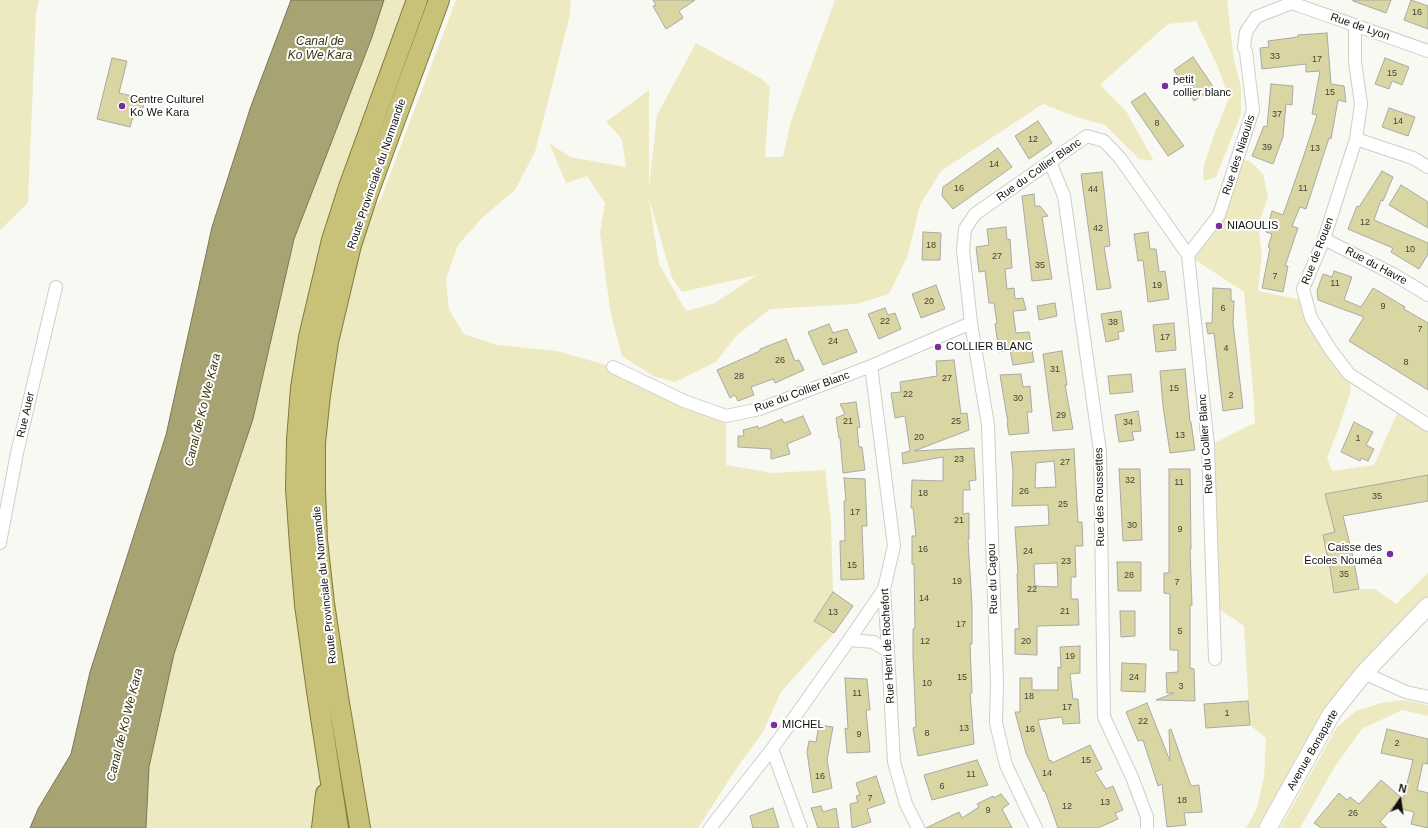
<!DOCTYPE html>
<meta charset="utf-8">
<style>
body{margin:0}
#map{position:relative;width:1428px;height:828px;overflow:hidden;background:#f9f9f4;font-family:Helvetica,sans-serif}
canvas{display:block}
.north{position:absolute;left:1380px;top:780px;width:40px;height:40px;-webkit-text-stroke:3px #fff;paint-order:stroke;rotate:13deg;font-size:11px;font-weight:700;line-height:16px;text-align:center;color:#11110f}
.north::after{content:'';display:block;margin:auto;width:14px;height:18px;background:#11110f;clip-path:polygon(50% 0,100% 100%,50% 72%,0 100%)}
</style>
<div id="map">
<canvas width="1428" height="828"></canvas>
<div class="north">N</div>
</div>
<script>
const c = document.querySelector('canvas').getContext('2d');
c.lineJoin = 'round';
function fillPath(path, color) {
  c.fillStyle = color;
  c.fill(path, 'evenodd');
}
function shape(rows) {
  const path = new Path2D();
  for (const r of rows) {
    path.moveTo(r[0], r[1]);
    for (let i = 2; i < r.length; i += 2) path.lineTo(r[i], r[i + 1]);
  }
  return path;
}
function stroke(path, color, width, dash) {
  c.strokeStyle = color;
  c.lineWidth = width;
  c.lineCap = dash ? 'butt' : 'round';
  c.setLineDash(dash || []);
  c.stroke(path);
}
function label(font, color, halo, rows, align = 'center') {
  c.font = font + ' Helvetica,sans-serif';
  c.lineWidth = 4;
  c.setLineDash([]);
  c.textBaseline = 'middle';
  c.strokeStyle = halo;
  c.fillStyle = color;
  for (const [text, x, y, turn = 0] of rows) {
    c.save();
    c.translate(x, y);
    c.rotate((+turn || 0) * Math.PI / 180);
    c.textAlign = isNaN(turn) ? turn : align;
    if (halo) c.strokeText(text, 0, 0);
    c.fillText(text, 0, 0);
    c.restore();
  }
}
fillPath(shape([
 [0,0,39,0,36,13,28,203,0,230],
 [384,0,408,0,301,388,338,828,146,828,149,767,174,654,253,419,294,239,372,37],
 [456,0,571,0,569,19,535,152,515,190,483,217,458,245,446,279,449,310,464,334,497,345,557,351,613,367,726,416,726,465,773,473,825,470,831,521,833,592,814,621,834,633,781,692,763,732,738,766,698,828,360,828,315,490,351,245,381,198],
 [835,0,1227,0,1234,60,1241,87,1241,114,1216,177,1204,181,1203,168,1214,135,1229,98,1217,65,1196,21,1168,24,1100,85,1126,111,1154,161,1139,159,1105,125,1076,117,1043,104,941,171,920,205,908,255,889,294,856,304,770,309,736,336,716,362,675,382,655,377,622,356,610,310,600,233,605,203,587,176,566,183,549,143,570,157,626,167,622,139,606,122,649,90,649,187,657,115,696,43,762,79,770,87,765,157,783,157,791,121],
 [649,199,672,278,682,292,757,275,715,303,686,311,659,264],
 [1237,158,1250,161,1263,174,1268,197,1258,226,1262,254,1258,291,1307,301,1349,374,1351,390,1338,430,1327,458,1332,471,1374,465,1400,407,1428,425,1428,475,1325,494,1331,518,1343,516,1346,530,1323,535,1327,555,1351,550,1353,557,1329,561,1334,593,1359,589,1375,589,1396,604,1428,573,1428,606,1364,673,1268,828,1246,828,1257,808,1264,777,1266,738,1250,725,1244,626,1213,605,1208,446,1255,423,1253,390,1244,292,1188,255,1219,215],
 [1405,700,1428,705,1428,716,1402,710,1362,729,1334,768,1300,828,1280,828,1337,727,1356,711,1381,703]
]), '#edeac2');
const water = shape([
 [291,0,384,0,372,37,294,239,253,419,174,654,149,767,146,828,30,828,38,809,71,754,90,672,166,435,212,227,251,106,291,0]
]);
fillPath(water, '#a8a373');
stroke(water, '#7b7755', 1);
const building = shape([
 [653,0,695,0,679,11,683,18,666,29,653,6,656,5,653,0],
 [1353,0,1391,0,1386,13,1353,1,1353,0],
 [1411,0,1428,6,1428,29,1404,20,1411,0],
 [1327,33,1331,84,1344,86,1346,102,1338,100,1331,139,1329,138,1306,209,1300,207,1292,226,1298,228,1285,266,1288,266,1283,292,1262,288,1270,248,1268,247,1272,234,1266,232,1272,211,1283,215,1303,158,1317,115,1312,114,1320,71,1306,72,1306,64,1262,69,1260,48,1269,47,1268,41,1298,37,1298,35,1327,33],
 [1193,57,1214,88,1194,101,1174,70,1193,57],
 [112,58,127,61,119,93,145,99,141,115,134,113,130,127,97,119,112,58],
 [1385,58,1409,67,1402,85,1392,81,1389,89,1375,84,1385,58],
 [1271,84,1293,86,1292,105,1286,104,1283,137,1273,164,1252,156,1264,126,1267,127,1271,84],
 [1145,93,1184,146,1168,156,1131,102,1145,93],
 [1389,108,1415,117,1408,136,1382,127,1389,108],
 [1038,121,1052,143,1029,159,1015,136,1038,121],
 [998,148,1012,167,953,209,942,196,943,187,998,148],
 [1382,171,1393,177,1383,201,1381,200,1374,220,1428,243,1428,254,1419,269,1391,252,1393,248,1348,229,1357,206,1359,207,1382,171],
 [1102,172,1110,246,1104,247,1111,288,1097,290,1081,174,1102,172],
 [1401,185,1428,202,1428,228,1389,205,1401,185],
 [1034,194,1035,206,1040,206,1048,216,1042,217,1052,279,1032,281,1022,196,1034,194],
 [1006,227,1007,240,1010,239,1012,268,1005,269,1007,289,1014,288,1015,299,1023,298,1026,310,1013,311,1016,333,1029,332,1034,362,1013,365,1010,350,999,352,995,324,997,323,994,303,989,303,985,271,979,272,976,247,989,245,987,229,1006,227],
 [923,232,941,233,940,260,922,260,923,232],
 [1148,232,1150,249,1156,249,1159,272,1165,271,1169,299,1148,302,1143,260,1138,261,1134,234,1148,232],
 [1334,271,1352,277,1344,300,1361,307,1373,288,1405,307,1404,309,1428,323,1428,390,1349,341,1364,317,1318,300,1317,291,1323,274,1332,277,1334,271],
 [936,285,945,309,921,318,912,294,936,285],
 [1213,288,1231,289,1231,301,1234,301,1233,323,1243,408,1223,411,1214,333,1208,334,1206,323,1212,323,1213,288],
 [1055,303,1057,316,1039,320,1037,306,1055,303],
 [885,308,888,315,895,313,901,329,879,339,868,314,885,308],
 [1121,311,1124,331,1118,332,1119,339,1106,342,1101,314,1121,311],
 [1174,323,1176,350,1156,352,1153,325,1174,323],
 [829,324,833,333,847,329,857,352,823,365,808,332,829,324],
 [786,339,795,361,799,360,804,370,775,383,773,379,751,387,754,395,738,401,735,395,730,398,717,370,760,351,760,349,786,339],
 [1062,351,1067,385,1065,385,1073,429,1053,431,1043,354,1062,351],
 [954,360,961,414,967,413,969,430,914,451,974,448,976,480,969,481,970,490,963,490,963,514,969,513,969,539,968,539,972,606,972,644,970,644,972,693,970,693,974,744,918,756,913,728,916,727,913,656,913,629,915,628,914,564,912,564,912,536,916,536,913,508,911,508,912,480,943,481,943,457,903,464,902,453,910,451,905,416,895,418,891,393,901,392,900,382,937,376,936,361,954,360],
 [1185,369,1190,422,1191,422,1195,450,1170,453,1163,406,1160,371,1185,369],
 [1021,374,1023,387,1030,386,1032,412,1027,412,1029,433,1009,435,1007,423,1008,423,1000,375,1021,374],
 [1131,374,1133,392,1110,394,1108,376,1131,374],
 [856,402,860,427,857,428,859,447,862,447,865,470,843,473,840,438,839,438,836,418,845,414,840,404,856,402],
 [1138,411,1141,431,1132,432,1134,440,1119,442,1115,415,1138,411],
 [803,416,811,434,787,444,790,454,771,459,771,449,738,447,738,436,744,436,743,430,758,426,758,429,782,419,784,423,803,416],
 [1354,422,1373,432,1366,445,1374,449,1368,461,1361,458,1360,461,1341,452,1354,422],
 [1074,449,1078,522,1082,522,1083,546,1075,546,1076,577,1071,577,1071,599,1078,599,1079,625,1037,626,1037,655,1015,654,1015,629,1019,629,1017,574,1018,574,1015,527,1049,525,1048,505,1012,506,1013,472,1011,452,1074,449],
 [1054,461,1056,487,1035,488,1036,463,1054,461],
 [1057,563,1058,587,1035,586,1034,564,1057,563],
 [1119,469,1140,469,1142,540,1123,541,1119,469],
 [1169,469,1190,469,1191,549,1190,549,1192,605,1190,605,1190,668,1194,669,1195,701,1156,700,1174,693,1167,693,1166,673,1178,672,1178,650,1170,650,1170,594,1164,593,1164,573,1169,573,1169,469],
 [1428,475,1428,501,1343,516,1353,557,1359,589,1334,593,1328,555,1327,555,1323,535,1335,532,1325,494,1428,475],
 [844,478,865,479,867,526,862,526,864,579,841,580,840,541,845,541,844,501,846,501,844,478],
 [1117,562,1141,562,1141,591,1118,591,1117,562],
 [833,592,853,606,834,633,814,621,833,592],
 [1120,611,1135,611,1135,636,1121,637,1120,611],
 [1080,646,1080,673,1070,674,1073,699,1078,699,1080,723,1063,724,1062,717,1038,720,1049,761,1051,760,1052,763,1090,745,1102,769,1095,772,1106,789,1113,786,1123,810,1115,813,1118,819,1098,828,1058,828,1045,791,1044,792,1026,753,1015,712,1020,712,1020,678,1032,678,1032,690,1058,690,1058,667,1061,668,1060,647,1080,646],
 [1122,663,1146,664,1145,692,1121,691,1122,663],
 [845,678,867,679,870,710,866,710,870,752,847,753,845,728,848,729,845,678],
 [1248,701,1250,725,1206,728,1204,704,1248,701],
 [1147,703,1170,761,1169,730,1171,729,1191,786,1199,785,1202,812,1184,813,1186,825,1167,827,1162,784,1158,786,1143,740,1138,741,1126,712,1147,703],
 [819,725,833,727,827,760,832,788,813,793,807,752,809,741,816,742,819,725],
 [1387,729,1428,739,1428,764,1423,763,1417,790,1428,793,1428,828,1411,824,1414,812,1393,807,1380,822,1387,828,1321,828,1314,823,1339,793,1347,800,1350,797,1359,804,1381,780,1403,799,1413,760,1381,753,1387,729],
 [977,760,988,785,932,800,924,775,977,760],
 [876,776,885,803,867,809,871,822,852,828,850,804,858,802,856,796,860,795,856,783,876,776],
 [1001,794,1009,804,1002,809,1012,828,926,828,959,812,962,818,979,807,977,804,993,796,994,798,1001,794],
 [821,806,823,812,836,808,839,828,818,828,811,808,821,806],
 [773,808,779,828,753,828,750,816,773,808]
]);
fillPath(building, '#dad6a3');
stroke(building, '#a9a9a4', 1);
const minor = shape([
 [1292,3,1428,51],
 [1355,25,1355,62,1361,104,1356,139,1324,239,1303,289,1311,318,1330,349,1349,374,1428,425],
 [1356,139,1413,158,1428,167],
 [1050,162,1064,196,1100,451,1104,717,1132,777,1147,817,1147,828],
 [1324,239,1393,274,1428,295],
 [1188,255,1219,215,1253,110,1246,52,1244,47,1246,32,1256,17,1292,3,1292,0],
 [971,323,988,425,997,683,996,723,1006,765,1036,828],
 [871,366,894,546,884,589,888,651,894,762,906,804,918,828],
 [613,367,684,401,726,416,760,409,871,366,971,323,963,250,965,229,975,214,1087,136,1104,141,1120,158,1188,255,1208,446,1215,659],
 [0,543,17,453,56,287],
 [849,640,873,642,888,651],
 [1364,673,1406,692,1428,697],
 [710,828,772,749],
 [801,828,772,749,849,640,884,589]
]);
const secondary = shape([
 [1268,828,1332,713,1364,673,1428,606]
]);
const trunk = shape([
 [322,828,326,794],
 [338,828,318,698,305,605,300,545,296,489,297,440,301,388,309,337,332,240,349,187,417,0],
 [360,828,338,697,324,603,317,540,315,490,315,443,320,395,328,342,351,245,368,193,439,0]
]);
stroke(minor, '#cecec9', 14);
stroke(secondary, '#cecec9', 19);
stroke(trunk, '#807a3d', 22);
stroke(minor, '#fff', 12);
stroke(secondary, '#fff', 17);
stroke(trunk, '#c8c278', 20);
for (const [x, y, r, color] of [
 [1165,86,4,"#7b2c9d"],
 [122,106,4,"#7b2c9d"],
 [1219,226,4,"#7b2c9d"],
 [938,347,4,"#7b2c9d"],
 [1390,554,4,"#7b2c9d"],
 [774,725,4,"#7b2c9d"]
]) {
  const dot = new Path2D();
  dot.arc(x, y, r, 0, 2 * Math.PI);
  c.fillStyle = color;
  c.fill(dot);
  stroke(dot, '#fff', 1.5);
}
label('9px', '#434234', null, [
 ["16",1417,13],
 ["33",1275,57],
 ["17",1317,60],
 ["15",1392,74],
 ["15",1330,93],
 ["37",1277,115],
 ["14",1398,122],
 ["8",1157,124],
 ["12",1033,140],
 ["39",1267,148],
 ["13",1315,149],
 ["14",994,165],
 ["16",959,189],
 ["11",1303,189],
 ["44",1093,190],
 ["12",1365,223],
 ["42",1098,229],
 ["18",931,246],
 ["10",1410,250],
 ["27",997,257],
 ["35",1040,266],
 ["7",1275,277],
 ["11",1335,284],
 ["19",1157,286],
 ["20",929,302],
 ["9",1383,307],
 ["6",1223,309],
 ["22",885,322],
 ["38",1113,323],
 ["7",1420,330],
 ["17",1165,338],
 ["24",833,342],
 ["4",1226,349],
 ["26",780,361],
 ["8",1406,363],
 ["31",1055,370],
 ["28",739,377],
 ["27",947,379],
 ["15",1174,389],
 ["22",908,395],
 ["2",1231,396],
 ["30",1018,399],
 ["29",1061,416],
 ["21",848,422],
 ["25",956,422],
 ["34",1128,423],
 ["13",1180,436],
 ["20",919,438],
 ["1",1358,439],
 ["23",959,460],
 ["27",1065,463],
 ["32",1130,481],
 ["11",1179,483],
 ["26",1024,492],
 ["18",923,494],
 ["35",1377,497],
 ["25",1063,505],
 ["17",855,513],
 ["21",959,521],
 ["30",1132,526],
 ["9",1180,530],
 ["16",923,550],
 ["24",1028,552],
 ["23",1066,562],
 ["15",852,566],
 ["35",1344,575],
 ["28",1129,576],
 ["19",957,582],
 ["7",1177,583],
 ["22",1032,590],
 ["14",924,599],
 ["21",1065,612],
 ["13",833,613],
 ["17",961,625],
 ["5",1180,632],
 ["12",925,642],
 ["20",1026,642],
 ["19",1070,657],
 ["15",962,678],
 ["24",1134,678],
 ["10",927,684],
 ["3",1181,687],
 ["11",857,694],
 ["18",1029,697],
 ["17",1067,708],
 ["1",1227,714],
 ["22",1143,722],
 ["13",964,729],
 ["16",1030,730],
 ["8",927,734],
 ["9",859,735],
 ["2",1397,744],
 ["15",1086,761],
 ["14",1047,774],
 ["11",971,775],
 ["16",820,777],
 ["6",942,787],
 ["7",870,799],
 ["18",1182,801],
 ["13",1105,803],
 ["12",1067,807],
 ["9",988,811],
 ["26",1353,814]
]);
label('11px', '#11110f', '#fff', [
 ["Rue de Lyon",1360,27,19],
 ["Rue des Niaoulis",1239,155,-72],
 ["Rue du Collier Blanc",1039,170,-35],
 ["Route Provinciale du Normandie",377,174,-71],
 ["Rue de Rouen",1318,251,-69],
 ["Rue du Havre",1376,266,28],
 ["Rue du Collier Blanc",802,392,-20],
 ["Rue Auer",26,415,-77],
 ["Rue du Collier Blanc",1206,444,-94],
 ["Rue des Roussettes",1100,497,-91],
 ["Rue du Cagou",993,579,-92],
 ["Route Provinciale du Normandie",325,585,-96],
 ["Rue Henri de Rochefort",888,646,-93],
 ["Avenue Bonaparte",1313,750,-60]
]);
label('11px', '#11110f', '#fff', [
 ["petit",1173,80],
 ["collier blanc",1173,93],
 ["Centre Culturel",130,100],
 ["Ko We Kara",130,113],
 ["NIAOULIS",1227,226],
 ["COLLIER BLANC",946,347],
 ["Caisse des",1382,548,"right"],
 ["Écoles Nouméa",1382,561,"right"],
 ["MICHEL",782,725]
], 'left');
label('italic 12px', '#38340c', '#fff', [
 ["Canal de",320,42],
 ["Ko We Kara",320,56],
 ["Canal de Ko We Kara",203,410,-76],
 ["Canal de Ko We Kara",125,725,-76]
]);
</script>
